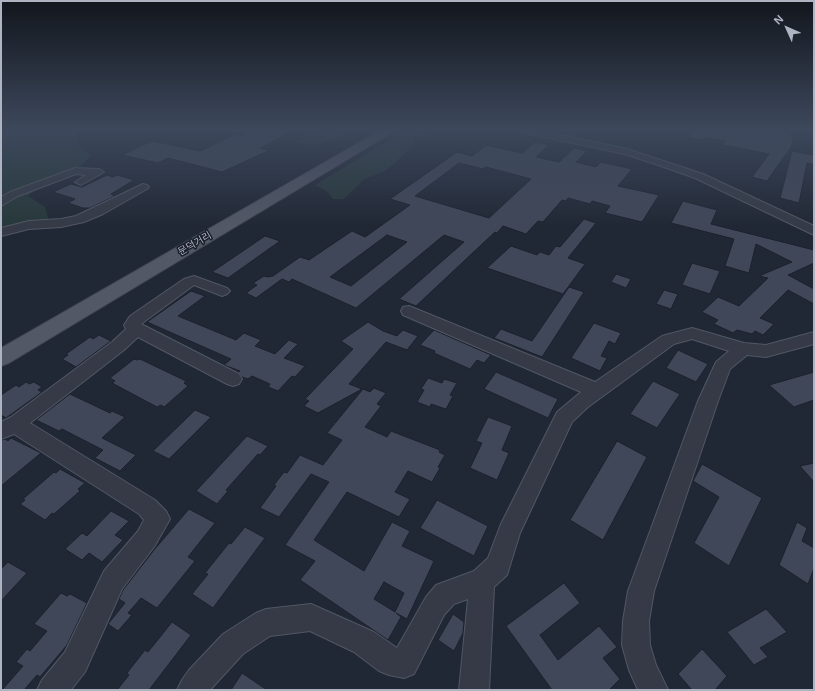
<!DOCTYPE html>
<meta charset="utf-8">
<style>
body{margin:0}
#map{position:relative;width:815px;height:691px;overflow:hidden;background:#212835;font-family:Arial,sans-serif}
canvas{display:block}
.frame{position:absolute;inset:0;border:2px solid #afb4c3;pointer-events:none}
.north{position:absolute;left:767px;top:8px;width:40px;height:40px;-webkit-text-stroke:3px #1a1f2a;paint-order:stroke;rotate:315deg;font-size:11px;font-weight:700;line-height:16px;text-align:center;color:#afb4c3}
.north::after{content:'';display:block;margin:auto;width:14px;height:18px;background:#afb4c3;clip-path:polygon(50% 0,100% 100%,50% 72%,0 100%)}
</style>
<div id="map">
<canvas width="815" height="691"></canvas>
<div class="frame"></div>
<div class="north">N</div>
</div>
<script>
const c = document.querySelector('canvas').getContext('2d');
c.lineJoin = 'round';
function fillPath(path, color) {
  c.fillStyle = color;
  c.fill(path, 'evenodd');
}
function shape(rows) {
  const path = new Path2D();
  for (const r of rows) {
    path.moveTo(r[0], r[1]);
    for (let i = 2; i < r.length; i += 2) path.lineTo(r[i], r[i + 1]);
  }
  return path;
}
function stroke(path, color, width, dash) {
  c.strokeStyle = color;
  c.lineWidth = width;
  c.lineCap = dash ? 'butt' : 'round';
  c.setLineDash(dash || []);
  c.stroke(path);
}
function label(font, color, halo, rows, align = 'center') {
  c.font = font + ' Arial,"Noto Sans KR",sans-serif';
  c.lineWidth = 3;
  c.setLineDash([]);
  c.textBaseline = 'middle';
  c.strokeStyle = halo;
  c.fillStyle = color;
  for (const [text, x, y, turn = 0] of rows) {
    c.save();
    c.translate(x, y);
    c.rotate((+turn || 0) * Math.PI / 180);
    c.textAlign = isNaN(turn) ? turn : align;
    if (halo) c.strokeText(text, 0, 0);
    c.fillText(text, 0, 0);
    c.restore();
  }
}
fillPath(shape([
 [1,130,80,130,78,131,77,140,80,148,91,155,80,167,42,184,28,196,45,207,49,221,1,231],
 [321,130,337,130,343,131,345,134,321,144,309,145,295,142],
 [406,130,427,130,415,137,414,145,394,164,385,171,364,179,344,199,333,199,328,192,315,185]
]), '#27383a');
const building = shape([
 [251,130,295,130,260,148,270,150,222,172,168,158,158,163,122,155,152,141,200,151,236,134,242,135,251,130],
 [690,130,757,130,771,132,772,130,781,130,781,131,791,133,791,135,794,136,791,147,767,181,752,177,769,154,723,145,725,141,704,137,702,140,689,138,691,134,690,130],
 [535,142,549,145,536,157,559,162,574,148,587,151,576,162,596,167,601,162,632,169,618,186,659,195,642,222,605,213,610,206,592,201,590,204,568,198,566,201,562,200,543,222,538,221,526,234,503,226,497,233,495,232,416,306,399,299,464,242,444,235,356,308,292,279,289,282,282,279,256,298,246,293,257,285,253,283,264,276,268,277,273,276,300,257,309,260,352,231,365,237,410,205,390,199,457,152,472,156,486,145,522,153,535,142],
 [459,163,483,169,486,167,531,179,489,218,415,196,459,163],
 [387,235,407,242,351,286,330,277,387,235],
 [792,151,814,155,814,164,807,163,799,203,780,198,792,151],
 [107,175,113,177,117,175,134,180,111,194,115,196,90,208,83,208,68,203,75,199,53,192,71,184,82,187,107,175],
 [683,201,717,210,711,224,814,250,814,263,788,275,814,289,814,304,788,290,760,318,774,324,763,335,755,331,752,334,737,330,733,333,714,324,718,320,702,312,718,297,739,306,768,278,759,276,792,262,756,244,749,273,725,266,734,239,671,223,683,201],
 [584,219,596,223,568,258,585,264,563,294,487,268,511,246,537,255,540,252,549,255,556,246,560,247,584,219],
 [265,236,280,241,228,278,212,272,265,236],
 [692,263,720,271,710,294,682,285,692,263],
 [616,274,631,279,626,288,611,282,616,274],
 [569,287,584,292,542,357,494,338,501,329,532,341,569,287],
 [664,290,678,294,671,309,656,304,664,290],
 [191,291,205,296,178,316,236,340,244,333,261,340,255,346,275,354,289,340,298,344,284,358,305,366,295,377,292,376,278,391,268,387,270,384,252,376,248,379,242,377,238,372,240,371,224,365,231,359,147,322,191,291],
 [368,322,383,331,397,336,403,330,418,336,407,350,386,342,349,384,362,389,318,413,304,406,309,401,305,399,353,349,341,341,368,322],
 [594,323,621,333,615,344,609,341,601,356,607,358,600,371,571,358,594,323],
 [434,330,491,355,484,363,477,360,470,369,434,353,435,351,420,345,434,330],
 [99,335,111,341,76,367,62,359,68,355,66,354,90,337,93,339,99,335],
 [678,350,708,364,696,382,666,368,678,350],
 [134,359,137,360,140,359,186,381,184,383,188,386,164,407,161,405,157,407,112,383,115,381,110,378,134,359],
 [496,372,558,399,548,418,484,389,496,372],
 [814,372,814,400,794,407,769,385,814,372],
 [428,378,442,383,444,379,457,383,450,395,453,396,446,409,431,404,430,407,417,402,424,390,421,389,428,378],
 [653,381,680,394,657,428,630,414,653,381],
 [26,382,29,384,34,382,42,387,38,390,42,392,6,418,1,415,1,395,16,385,19,387,26,382],
 [374,388,386,393,377,404,381,406,365,427,387,437,391,431,440,450,439,452,445,455,438,467,440,468,432,482,408,471,395,492,410,499,399,517,347,492,314,540,364,571,392,522,410,531,402,546,434,561,407,619,396,613,401,617,388,640,300,580,315,561,285,545,329,482,311,474,279,517,260,508,276,486,274,485,284,472,287,473,300,455,323,465,342,440,327,433,363,389,370,392,374,388],
 [384,582,404,593,395,612,374,599,384,582],
 [70,394,110,413,112,411,125,417,102,438,136,455,120,471,95,458,103,450,62,429,59,431,36,420,70,394],
 [195,410,211,417,169,459,153,451,195,410],
 [488,417,512,426,502,450,509,453,497,480,470,468,482,443,476,441,488,417],
 [247,436,268,446,260,455,258,454,226,490,228,491,217,504,196,491,247,436],
 [11,438,41,453,1,486,1,440,5,439,8,441,11,438],
 [617,441,647,457,603,540,570,520,617,441],
 [814,463,814,482,800,466,814,463],
 [702,464,762,498,729,566,694,543,719,497,693,481,702,464],
 [60,469,85,483,78,489,80,491,54,514,52,513,45,520,20,504,25,500,23,499,54,472,56,473,60,469],
 [437,500,488,526,474,556,420,528,437,500],
 [189,509,215,523,188,557,195,561,157,608,141,598,128,613,132,615,118,631,108,624,125,603,119,599,123,590,154,550,189,509],
 [111,511,129,521,115,535,123,540,102,562,89,553,82,560,65,549,82,533,87,536,111,511],
 [797,522,807,528,802,541,814,548,814,568,808,584,779,565,797,522],
 [245,527,265,538,213,608,192,594,208,574,205,573,229,543,231,544,245,527],
 [8,562,27,573,1,601,1,569,8,562],
 [564,583,580,603,540,635,558,660,599,626,617,647,603,658,620,679,609,690,552,690,506,626,564,583],
 [61,593,67,596,70,594,87,603,67,645,40,677,37,675,24,690,2,690,23,666,16,662,27,649,30,651,47,631,34,624,61,593],
 [766,609,787,632,760,648,768,657,754,665,727,632,766,609],
 [453,614,464,622,463,633,454,651,438,640,453,614],
 [172,622,191,635,149,690,117,690,129,675,127,673,145,650,148,652,172,622],
 [702,649,727,676,715,690,692,690,678,674,702,649],
 [242,673,267,690,231,690,242,673]
]);
fillPath(building, '#404758');
stroke(building, '#1c212d', 1);
const minor = shape([
 [520,130,538,130,627,149,703,174,814,226,814,235,695,178,661,166,625,154,525,133,520,130],
 [75,168,99,169,104,172,81,185,75,182,86,175,76,174,18,196,1,206,1,197,10,192,75,168],
 [143,184,147,185,149,187,147,189,103,214,84,222,61,227,29,229,1,236,1,228,29,221,61,219,76,216,143,184],
 [194,276,227,288,230,291,227,294,222,296,194,285,141,324,239,374,242,379,239,384,233,386,227,384,138,337,124,350,30,423,155,500,166,511,170,519,154,547,122,589,85,672,71,690,37,690,42,680,65,652,104,571,138,531,144,520,139,514,14,434,1,439,1,422,11,417,112,342,126,329,124,325,130,316,184,279,194,276],
 [409,306,595,382,662,336,692,328,744,343,766,345,814,332,814,344,766,357,747,355,730,369,718,401,654,591,649,621,650,645,656,665,668,690,638,690,629,670,622,645,623,621,628,591,698,401,716,362,729,351,692,339,674,344,588,407,572,422,520,533,507,575,494,587,489,690,459,690,468,599,454,604,444,615,414,674,404,678,389,675,379,671,354,652,310,631,270,636,243,654,210,690,177,690,182,680,189,670,223,634,256,613,266,609,311,604,374,632,397,648,426,597,436,585,474,571,488,558,501,524,557,412,581,392,403,315,401,311,403,307,409,306]
]);
const major = shape([
 [381,130,395,130,393,132,9,363,1,366,1,348,381,130]
]);
stroke(minor, '#525764', 2);
stroke(major, '#3e4350', 2);
fillPath(minor, '#353a46');
fillPath(major, '#525866');
const sky = c.createLinearGradient(0, 0, 0, 227);
sky.addColorStop(0, '#12161d');
sky.addColorStop(0.57, '#3d485c');
sky.addColorStop(1, '#3d485c00');
c.fillStyle = sky;
c.fillRect(0, 0, 815, 227);
label('10px', '#afb4c3', '#1a1f2a', [
 ["문덕거리",195,244,-30]
]);
</script>
